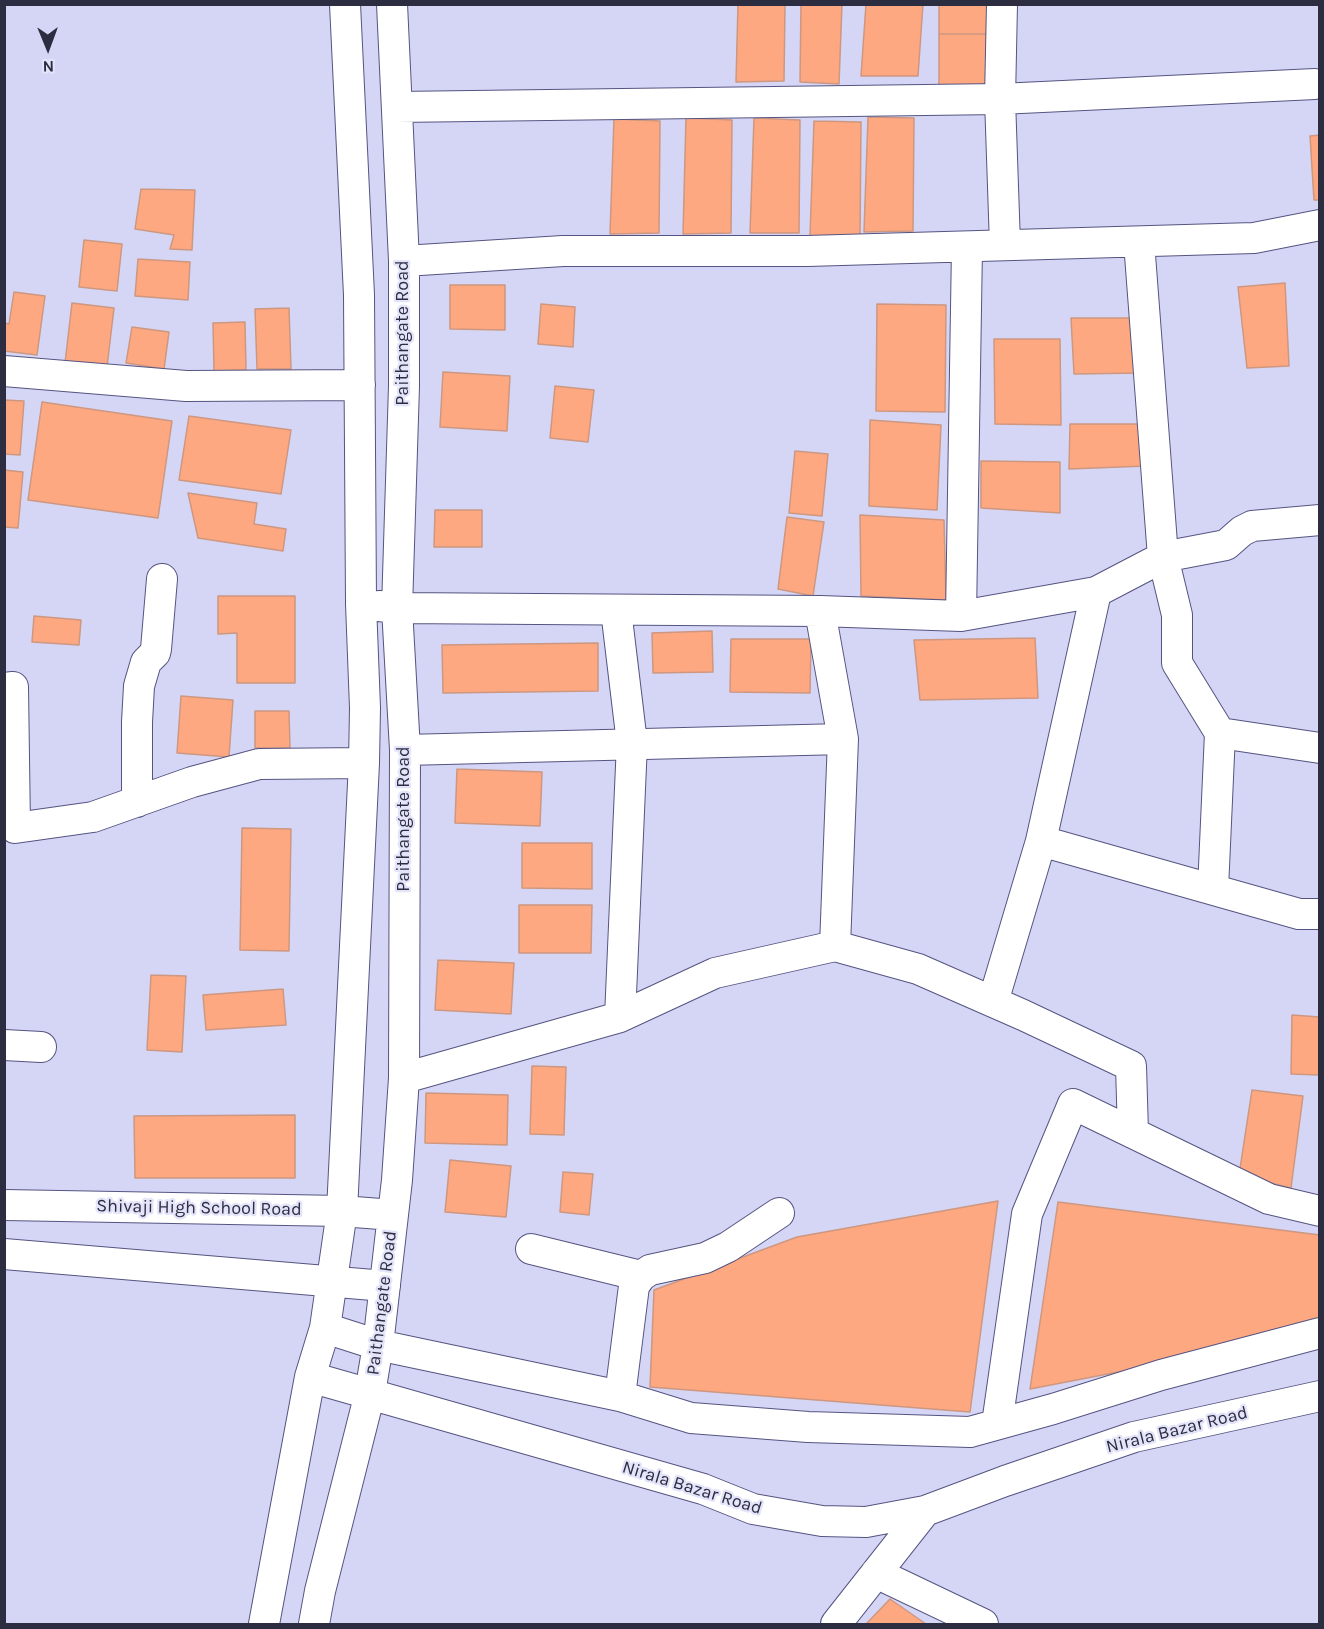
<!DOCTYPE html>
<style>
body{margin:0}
#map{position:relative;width:1324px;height:1629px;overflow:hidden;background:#d5d6f6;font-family:Karla,sans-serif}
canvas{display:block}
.frame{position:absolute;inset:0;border:6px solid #2d2d42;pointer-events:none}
.north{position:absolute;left:18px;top:18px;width:60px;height:60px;-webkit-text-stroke:4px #e3e4fa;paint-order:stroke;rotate:179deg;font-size:16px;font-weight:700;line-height:24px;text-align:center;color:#2d2d42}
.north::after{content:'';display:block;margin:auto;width:21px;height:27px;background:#2d2d42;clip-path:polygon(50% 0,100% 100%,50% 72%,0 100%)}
</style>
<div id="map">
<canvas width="1324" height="1629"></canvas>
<div class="frame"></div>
<div class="north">N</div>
</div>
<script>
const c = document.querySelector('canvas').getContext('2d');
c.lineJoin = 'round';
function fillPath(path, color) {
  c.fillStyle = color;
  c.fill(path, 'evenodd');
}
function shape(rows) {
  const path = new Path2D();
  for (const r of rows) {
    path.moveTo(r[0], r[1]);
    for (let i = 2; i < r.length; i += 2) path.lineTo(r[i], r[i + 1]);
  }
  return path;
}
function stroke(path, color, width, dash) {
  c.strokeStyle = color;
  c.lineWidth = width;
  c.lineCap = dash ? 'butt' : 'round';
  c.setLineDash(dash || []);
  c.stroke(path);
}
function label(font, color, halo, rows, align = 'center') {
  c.font = font + ' Karla,sans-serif';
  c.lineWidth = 4.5;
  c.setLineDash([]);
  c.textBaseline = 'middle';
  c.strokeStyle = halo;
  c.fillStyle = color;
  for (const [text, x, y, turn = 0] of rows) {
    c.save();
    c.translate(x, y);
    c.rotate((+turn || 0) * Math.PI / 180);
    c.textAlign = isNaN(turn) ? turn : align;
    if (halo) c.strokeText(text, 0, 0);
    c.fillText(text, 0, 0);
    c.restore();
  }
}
const building = shape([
 [738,4,785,4,784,81,736,82,738,4],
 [801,4,842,4,839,84,800,82,801,4],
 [866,4,923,4,918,76,861,76,866,4],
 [939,4,989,4,987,34,939,34,939,4],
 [939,34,987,34,987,87,939,87,939,34],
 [868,117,914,118,913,231,864,232,868,117],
 [686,118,732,120,731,233,683,234,686,118],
 [754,118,800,120,799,233,750,233,754,118],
 [614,119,660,121,659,233,610,234,614,119],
 [814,121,861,122,860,235,810,236,814,121],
 [1320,135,1320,200,1314,200,1310,136,1320,135],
 [141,189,195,190,192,250,170,249,174,235,135,229,141,189],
 [84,240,122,244,117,291,79,287,84,240],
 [138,259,190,262,188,300,135,296,138,259],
 [1285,283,1289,366,1247,368,1238,287,1285,283],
 [450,285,505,285,505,330,450,329,450,285],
 [14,292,45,296,37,355,4,351,4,323,9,324,14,292],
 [72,303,114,308,107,367,65,363,72,303],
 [541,304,575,307,573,347,538,344,541,304],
 [877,304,946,305,945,412,876,411,877,304],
 [289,308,291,369,257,369,255,309,289,308],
 [1071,318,1138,318,1141,373,1074,374,1071,318],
 [245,322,246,370,214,371,213,323,245,322],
 [132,327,169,332,164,369,126,363,132,327],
 [994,339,1060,339,1061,425,995,424,994,339],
 [443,372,510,376,507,431,440,427,443,372],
 [555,386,594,390,588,442,550,438,555,386],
 [4,400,24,401,20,455,4,454,4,400],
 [42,402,172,421,158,518,28,500,42,402],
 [189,416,291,430,281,494,179,480,189,416],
 [870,420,941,425,937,510,869,506,870,420],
 [1070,424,1145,424,1146,466,1069,469,1070,424],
 [795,451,828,454,822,516,789,513,795,451],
 [981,461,1060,462,1060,513,981,508,981,461],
 [4,470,23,472,18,528,4,527,4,470],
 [188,493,257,503,254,524,286,529,283,551,198,538,188,493],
 [435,510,482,510,482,547,434,547,435,510],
 [860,515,944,520,946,600,861,596,860,515],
 [787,517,824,522,813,596,778,589,787,517],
 [218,596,295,596,295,683,237,683,237,633,218,634,218,596],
 [34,616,81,620,79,645,32,642,34,616],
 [712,631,713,672,653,673,652,633,712,631],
 [1035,638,1038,698,920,700,914,640,1035,638],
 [731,639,811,639,810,693,730,692,731,639],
 [598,643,598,691,443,693,442,645,598,643],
 [181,696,233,700,229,757,177,753,181,696],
 [255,711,289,711,290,748,255,748,255,711],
 [457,769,542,772,540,826,455,823,457,769],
 [242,828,291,829,289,951,240,950,242,828],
 [522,843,592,843,592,889,522,888,522,843],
 [519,905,592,905,591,953,519,953,519,905],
 [438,960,514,963,511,1014,435,1010,438,960],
 [151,975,186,976,182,1052,147,1050,151,975],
 [283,989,286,1025,206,1030,203,995,283,989],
 [1292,1015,1320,1017,1320,1075,1291,1074,1292,1015],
 [532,1066,566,1067,564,1135,530,1134,532,1066],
 [1252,1090,1303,1096,1291,1188,1239,1175,1252,1090],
 [426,1093,508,1095,507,1145,425,1143,426,1093],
 [295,1115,295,1178,135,1178,134,1116,295,1115],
 [450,1160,511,1166,506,1217,445,1212,450,1160],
 [563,1172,593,1174,589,1215,560,1212,563,1172],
 [998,1201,970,1412,650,1387,654,1290,797,1237,998,1201],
 [1058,1202,1320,1235,1320,1333,1030,1389,1058,1202],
 [890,1599,926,1624,866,1624,890,1599]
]);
fillPath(building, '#fea882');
stroke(building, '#cd9780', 1.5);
const minor = shape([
 [1002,4,1000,99,1005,245],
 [397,107,1000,99,1315,84],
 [404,261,563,251,807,251,1254,238,1320,225],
 [4,371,186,386,360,385],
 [1096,592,1041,841,1299,914,1320,914],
 [379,606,397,608,820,611,961,616,1096,592,1163,557,1139,242],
 [616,610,632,743,620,1017],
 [820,611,843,739,835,946],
 [961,616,967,247],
 [4,688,13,687,15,828,93,817,192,782,259,764,364,763],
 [1220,733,1177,663,1177,615,1163,557,1226,545,1242,531,1252,526,1320,520],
 [405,750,843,739],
 [137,802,137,722,139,686,146,662,155,653,156,649,162,579],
 [1213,889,1220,733,1320,748],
 [993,1002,1041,841],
 [4,1045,41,1047],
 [404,1078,620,1017,715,973,835,946,918,969,1023,1015,1131,1066,1133,1133],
 [4,1205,342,1211,393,1215],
 [531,1249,641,1276],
 [4,1254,385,1286],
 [325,1328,378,1345,620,1396,691,1418,808,1427,970,1432,1053,1409,1161,1375,1320,1333],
 [310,1377,703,1489,753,1509,822,1521,866,1522,925,1511,1005,1481,1134,1437,1320,1396],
 [620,1396,634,1286,641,1276,650,1270,705,1258,728,1247,779,1213],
 [997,1424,1027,1214,1073,1104,1269,1199,1320,1211],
 [876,1573,983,1624],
 [264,1624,310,1377,325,1328,342,1211,364,763,365,708,361,604,359,295,345,4],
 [314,1624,320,1591,370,1393,378,1345,397,1180,404,1078,405,750,397,608,404,386,404,261,392,4],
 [836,1624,925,1511]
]);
stroke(minor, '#555481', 32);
stroke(minor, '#fff', 30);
label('18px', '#2d2d42', '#e3e4fa', [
 ["Paithangate Road",403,333,-90],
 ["Paithangate Road",404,819,-90],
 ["Shivaji High School Road",199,1208,1],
 ["Paithangate Road",382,1303,-83],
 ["Nirala Bazar Road",1177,1430,-14],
 ["Nirala Bazar Road",692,1488,17]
]);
</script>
